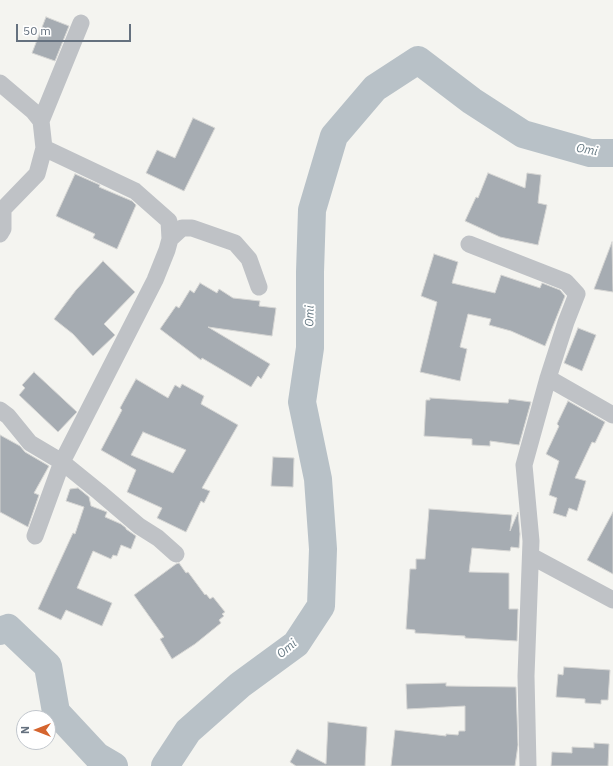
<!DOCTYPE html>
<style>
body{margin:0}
#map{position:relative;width:613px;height:766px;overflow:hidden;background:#f4f4f0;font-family:"IBM Plex Sans",sans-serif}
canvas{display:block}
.north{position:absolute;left:16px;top:710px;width:40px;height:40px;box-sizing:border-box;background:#fff;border:1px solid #c1c6cc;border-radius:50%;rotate:270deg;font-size:11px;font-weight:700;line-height:16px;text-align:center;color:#65717f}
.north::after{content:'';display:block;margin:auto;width:14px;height:18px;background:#d5652f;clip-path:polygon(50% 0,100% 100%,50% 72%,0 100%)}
.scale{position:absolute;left:16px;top:24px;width:115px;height:18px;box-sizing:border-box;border:2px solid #65717f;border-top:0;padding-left:5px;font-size:12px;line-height:14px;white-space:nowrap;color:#65717f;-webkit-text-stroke:3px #fff;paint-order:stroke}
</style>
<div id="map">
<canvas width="613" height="766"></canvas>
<div class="north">N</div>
<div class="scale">50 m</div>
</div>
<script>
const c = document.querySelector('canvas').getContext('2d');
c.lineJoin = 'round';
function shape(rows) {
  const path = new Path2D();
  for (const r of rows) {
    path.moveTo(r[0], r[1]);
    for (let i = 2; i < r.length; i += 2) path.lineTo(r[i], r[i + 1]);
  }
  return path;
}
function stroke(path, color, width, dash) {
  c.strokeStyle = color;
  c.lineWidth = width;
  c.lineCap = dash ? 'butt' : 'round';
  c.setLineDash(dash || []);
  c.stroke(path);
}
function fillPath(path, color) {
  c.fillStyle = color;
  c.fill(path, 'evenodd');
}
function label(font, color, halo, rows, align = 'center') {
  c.font = font + ' "IBM Plex Sans",sans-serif';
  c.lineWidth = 4;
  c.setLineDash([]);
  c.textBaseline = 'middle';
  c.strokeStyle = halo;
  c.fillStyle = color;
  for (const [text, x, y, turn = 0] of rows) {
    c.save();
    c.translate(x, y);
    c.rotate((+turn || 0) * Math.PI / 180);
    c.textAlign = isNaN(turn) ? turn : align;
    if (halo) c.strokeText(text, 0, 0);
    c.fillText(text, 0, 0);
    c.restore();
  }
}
stroke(shape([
 [0,631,8,628,48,666,56,712,97,756,114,766],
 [165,766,188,731,240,685,296,644,321,606,323,549,318,479,302,402,310,348,310,272,312,210,334,136,375,88,418,60,472,101,523,134,590,153,613,153]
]), '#b8c1c7', 28);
const building = shape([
 [46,17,69,26,55,61,32,53,46,17],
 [193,118,215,128,184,191,146,173,157,150,175,158,193,118],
 [488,173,525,188,527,173,541,175,538,203,547,205,538,245,500,237,465,221,476,197,478,198,488,173],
 [75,174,100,185,99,187,132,201,136,205,117,249,93,238,95,234,56,216,75,174],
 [612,242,613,292,594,289,612,242],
 [434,254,458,262,452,283,495,293,501,275,540,288,542,283,560,290,565,296,545,346,511,331,489,325,491,319,468,314,460,347,467,349,460,381,420,372,437,302,421,296,434,254],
 [103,261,135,292,104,324,115,335,93,356,73,334,54,319,76,290,103,261],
 [200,283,217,293,219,289,233,298,260,301,259,306,276,308,272,336,208,327,270,364,261,379,258,376,251,387,202,358,201,360,160,329,176,306,179,308,190,290,194,293,200,283],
 [578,328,596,335,582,371,564,363,578,328],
 [34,372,77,412,58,432,19,395,25,388,22,385,34,372],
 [136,379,168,398,175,385,180,388,182,384,204,396,201,404,238,425,202,488,210,491,204,503,201,501,186,532,157,518,162,508,127,492,136,470,101,450,122,410,120,408,136,379],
 [143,432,186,450,173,473,131,455,143,432],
 [430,398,508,403,509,399,531,402,519,445,490,441,490,446,472,445,472,439,424,436,426,400,430,400,430,398],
 [568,401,605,422,595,443,592,442,575,478,586,481,577,511,569,508,566,517,553,513,557,498,549,495,559,461,546,454,559,426,557,424,568,401],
 [0,435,20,446,25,452,49,466,34,493,39,495,28,527,0,512,0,435],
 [273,457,294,458,293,487,271,486,273,457],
 [78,488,89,497,91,506,107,512,105,517,121,524,126,528,126,529,136,536,131,549,121,545,117,556,113,555,111,559,93,551,77,588,112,603,102,626,66,610,61,620,38,609,73,533,75,534,84,507,66,501,70,489,78,488],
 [429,509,512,515,510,531,518,512,520,534,519,548,511,547,510,551,472,548,469,572,509,573,509,609,518,609,517,641,465,638,465,636,415,633,415,630,406,629,410,569,416,569,416,559,425,559,429,509],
 [613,512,613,574,587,560,613,512],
 [179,563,186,573,188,572,205,595,206,594,210,599,213,597,225,612,222,614,224,616,219,620,221,623,195,644,172,659,160,639,164,637,134,595,176,564,179,563],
 [564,667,610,670,608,700,601,700,601,704,585,703,585,699,556,697,558,674,563,675,564,667],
 [446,683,446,686,516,687,518,745,515,766,391,766,395,730,446,736,446,734,458,735,459,731,465,731,465,706,407,709,406,684,446,683],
 [328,722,367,727,365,766,296,766,290,762,297,749,326,764,328,722],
 [594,743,609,744,608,766,551,766,552,752,572,753,572,747,594,748,594,743]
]);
fillPath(building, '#a6acb2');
stroke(building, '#d5d5d3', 1);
stroke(shape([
 [0,83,33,111,41,121,44,148,135,191,169,221,170,239,182,228,192,228,235,243,249,259,259,287],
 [41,121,81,23],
 [0,234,3,229,3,209,37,174,44,148],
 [469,244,566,282,577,294,566,322,548,378,524,465,531,541,526,676,528,766],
 [548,378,613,415],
 [0,410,8,416,30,443,62,462,99,492,139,526,158,538,176,554],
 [35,536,62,462,155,280,167,250,170,239],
 [531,556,613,600]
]), '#bfc2c6', 17);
label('italic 12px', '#667983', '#fff', [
 ["Omi",587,150,10],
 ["Omi",310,316,-89],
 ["Omi",287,649,-40]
]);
</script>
